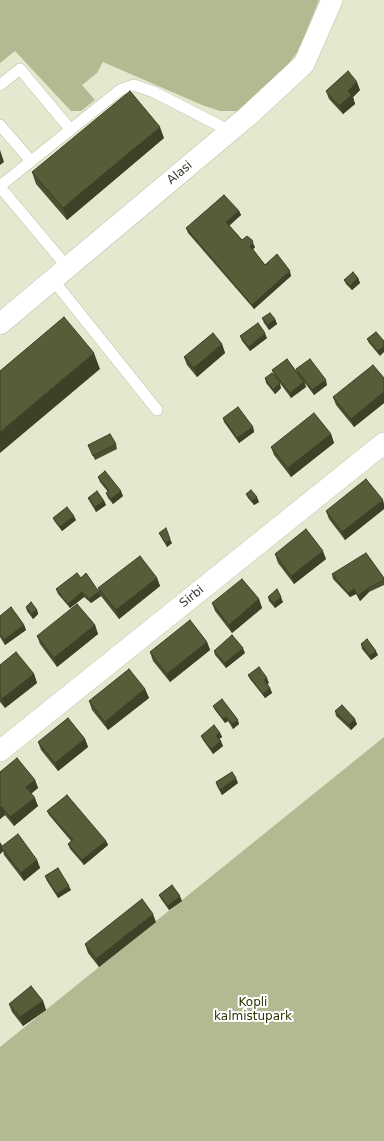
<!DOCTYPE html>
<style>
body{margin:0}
canvas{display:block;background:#e3e9ce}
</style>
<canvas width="384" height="1141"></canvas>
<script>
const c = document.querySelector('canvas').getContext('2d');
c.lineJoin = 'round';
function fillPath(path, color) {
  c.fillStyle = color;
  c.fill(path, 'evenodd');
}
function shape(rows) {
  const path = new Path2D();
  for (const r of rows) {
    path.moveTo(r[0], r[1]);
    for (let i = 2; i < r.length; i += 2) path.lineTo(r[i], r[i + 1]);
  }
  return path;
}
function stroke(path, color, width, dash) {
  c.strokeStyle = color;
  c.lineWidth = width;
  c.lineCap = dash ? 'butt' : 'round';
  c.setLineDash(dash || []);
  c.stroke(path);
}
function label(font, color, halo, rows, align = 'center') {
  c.font = font + ' "DejaVu Sans",sans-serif';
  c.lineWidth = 4;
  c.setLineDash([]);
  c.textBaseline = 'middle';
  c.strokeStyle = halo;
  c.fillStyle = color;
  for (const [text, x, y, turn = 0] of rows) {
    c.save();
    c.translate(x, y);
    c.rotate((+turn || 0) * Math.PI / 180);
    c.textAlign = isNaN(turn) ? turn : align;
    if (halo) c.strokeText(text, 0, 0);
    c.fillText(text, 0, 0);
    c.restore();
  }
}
fillPath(shape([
 [0,0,319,0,299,50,284,70,238,111,220,111,202,105,103,62,97,73,82,85,95,100,81,111,71,111,15,51,0,63],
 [384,737,384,1141,0,1141,0,1047]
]), '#b2ba92');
const lane = shape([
 [0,85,20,69,70,129],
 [0,125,31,161],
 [0,186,120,90,134,85,154,92,230,131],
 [0,187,68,268],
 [53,280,157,410]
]);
const street = shape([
 [0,324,248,116,304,64,332,0],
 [0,751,384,443]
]);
stroke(lane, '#bbc1a6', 12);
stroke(street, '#bbc1a6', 22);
stroke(lane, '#fff', 11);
stroke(street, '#fff', 21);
fillPath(shape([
 [360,90,353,97,355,104,343,114,329,99,326,91],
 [164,138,67,220,36,184,32,172],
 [239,211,241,215,229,225,242,240,255,247,253,249,265,265,291,276,254,309,188,233,186,228],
 [358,278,360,283,352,290,346,284,344,280],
 [262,318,275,319,277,324,269,330,264,323],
 [376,332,380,356,369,343,367,339],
 [240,336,267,338,250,351,242,341],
 [222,344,225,353,197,377,187,365,184,357],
 [296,369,327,385,314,395,305,383,306,387,291,398,274,375,272,370,297,373],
 [265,378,281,388,275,394,266,383],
 [384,378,384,403,354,427,336,405,333,397],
 [223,418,253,427,254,432,239,443,224,422],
 [331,434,334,443,291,477,274,455,271,447],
 [116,444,117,449,95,460,88,445],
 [98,477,123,496,113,504,108,498,106,493,108,492,100,482],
 [246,494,259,502,254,505,248,498],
 [88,498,104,501,106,505,96,512,90,502],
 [384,504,384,509,345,540,329,519,326,511],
 [53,518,76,520,62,531,55,522],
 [159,533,172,543,167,547,161,537],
 [275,554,326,559,294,584,278,563],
 [332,574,384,578,384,585,369,592,360,601,356,594,350,597,333,579],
 [81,578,99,592,98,588,157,578,160,586,119,619,101,596,91,603,84,597,70,608,58,594,56,589],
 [268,597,283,602,275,608,269,601],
 [259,599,262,608,232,633,215,611,212,603],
 [26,607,37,610,38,614,33,619,27,611],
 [0,616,24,625,26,630,5,645,0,637],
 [95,625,98,634,57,667,40,644,37,636],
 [207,642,210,650,170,682,153,661,150,652],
 [361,644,378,655,371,660,362,649],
 [214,651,245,653,226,668,215,655],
 [0,665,34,674,37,683,5,708,0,702],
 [248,675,269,683,267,684,270,688,272,693,265,698,250,679],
 [145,689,149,698,108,730,92,710,89,701],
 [213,706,239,724,233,729,228,721,225,723,215,710],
 [335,711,357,724,351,730,336,716],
 [220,733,222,737,219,739,223,746,213,754,203,740,201,736],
 [85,739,88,747,58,771,41,750,38,742],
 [0,772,35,780,38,788,31,794,38,806,14,826,5,815,0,819],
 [216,782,238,783,222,795,217,786],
 [47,811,106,841,108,845,84,865,70,849,68,844,71,841,49,815],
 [0,843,2,846,37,860,40,868,24,881,4,855,3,851,0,854],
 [45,876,71,890,58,898,47,881],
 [159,895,182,901,169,910,161,899],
 [156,922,99,967,88,953,85,944],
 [43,1001,46,1010,23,1026,12,1012,9,1004]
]), '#4a5030');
fillPath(shape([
 [357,82,360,90,353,97,355,104,343,114,339,106,348,91],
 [160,127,164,138,67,220,63,208],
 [0,150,4,162,0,165],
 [239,211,241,215,228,227,226,222],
 [253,243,255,247,252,251,250,246],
 [290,271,291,276,254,309,252,305],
 [358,278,360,283,352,290,350,286],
 [275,319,277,324,269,330,268,325],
 [265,333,267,338,250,351,249,347],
 [222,344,225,353,197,377,194,368],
 [384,346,384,352,380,356,378,351],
 [94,353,100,369,0,453,0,432],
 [326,380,327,385,314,395,312,390],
 [304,382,306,387,291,398,290,393],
 [280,383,281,388,275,394,273,390],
 [384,392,384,403,354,427,351,419],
 [253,427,254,432,239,443,237,438],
 [331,434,334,443,291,477,288,468],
 [121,491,123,496,113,504,111,499],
 [257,497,259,502,254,505,252,501],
 [383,500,384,504,384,509,345,540,342,532],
 [104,501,106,505,96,512,95,507],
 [74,516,76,520,62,531,60,527],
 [170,539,172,543,167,547,166,543],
 [323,551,326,559,294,584,291,576],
 [157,578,160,586,119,619,116,610],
 [368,588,369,592,360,601,358,596],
 [354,589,356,594,350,597,348,593],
 [82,592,84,597,70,608,68,604],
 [99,592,101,596,91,603,89,599],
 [281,597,283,602,275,608,274,603],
 [259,599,262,608,232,633,229,625],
 [37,610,38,614,33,619,31,614],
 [24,625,26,630,5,645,4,640],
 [95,625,98,634,57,667,54,658],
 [207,642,210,650,170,682,167,674],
 [243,648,245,653,226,668,225,663],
 [376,651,378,655,371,660,370,656],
 [34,674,37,683,5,708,2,699],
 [267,678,269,683,266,685,264,680],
 [270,688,272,693,265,698,263,694],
 [145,689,149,698,108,730,105,722],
 [226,717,228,721,225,723,223,719],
 [355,719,357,724,351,730,349,725],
 [238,720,239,724,233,729,232,724],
 [220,733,222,737,218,740,216,736],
 [85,739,88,747,58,771,55,763],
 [221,741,223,746,213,754,211,749],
 [236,778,238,783,222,795,220,790],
 [35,780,38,788,29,795,26,787],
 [35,798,38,806,14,826,10,817],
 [2,807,5,815,0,819,0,808],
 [106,841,108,845,84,865,82,860],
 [1,847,3,851,0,854,0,848],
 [37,860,40,868,24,881,21,873],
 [69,886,71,890,58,898,57,894],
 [180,896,182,901,169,910,168,906],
 [153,914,156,922,99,967,96,959],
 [43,1001,46,1010,23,1026,20,1017]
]), '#3c4127');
const building = shape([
 [348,71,357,82,348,91,352,95,339,106,326,91,348,71],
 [130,91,160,127,63,208,32,172,130,91],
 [224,195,239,211,226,222,242,240,247,236,252,240,253,243,250,246,265,265,277,254,290,271,252,305,186,228,224,195],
 [353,272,358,278,350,286,344,280,353,272],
 [270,313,275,319,268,325,262,318,270,313],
 [64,317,94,353,0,432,0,371,64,317],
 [258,323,265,333,249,347,240,336,258,323],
 [376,332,384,341,384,346,378,351,367,339,376,332],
 [213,333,222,344,194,368,184,357,213,333],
 [287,359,304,382,290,393,272,370,287,359],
 [310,359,326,380,312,390,296,369,310,359],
 [373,365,384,378,384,392,351,419,333,397,373,365],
 [272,373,280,383,273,390,265,378,272,373],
 [238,407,253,427,237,438,223,418,238,407],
 [314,413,331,434,288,468,271,447,314,413],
 [110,434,116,444,93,456,88,445,110,434],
 [105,471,121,491,111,499,106,493,109,491,98,477,105,471],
 [366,479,383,500,342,532,326,511,366,479],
 [251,490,257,497,252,501,246,494,251,490],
 [97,491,104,501,95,507,88,498,97,491],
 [67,507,74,516,60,527,53,518,67,507],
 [166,528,170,539,166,543,159,533,166,528],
 [306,529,323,551,291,576,275,554,306,529],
 [366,553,384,578,384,580,368,588,358,596,354,589,348,593,332,574,366,553],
 [140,556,157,578,116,610,98,588,140,556],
 [77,573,81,578,86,573,99,592,89,599,82,592,68,604,56,589,77,573],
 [242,579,259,599,229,625,212,603,242,579],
 [277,589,281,597,274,603,268,597,277,589],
 [31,602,37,610,31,614,26,607,31,602],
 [77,604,95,625,54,658,37,636,77,604],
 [11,607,24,625,4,640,0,635,0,616,11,607],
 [190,620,207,642,167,674,150,652,190,620],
 [232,635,243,648,225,663,214,651,232,635],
 [367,639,376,651,370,656,361,644,367,639],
 [16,652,34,674,2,699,0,697,0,665,16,652],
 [259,667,267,678,264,680,270,688,263,694,248,675,259,667],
 [129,669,145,689,105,722,89,701,129,669],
 [222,699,238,720,232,724,226,717,223,719,213,706,222,699],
 [342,705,355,719,349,725,335,711,342,705],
 [68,718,85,739,55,763,38,742,68,718],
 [214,725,220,733,216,736,221,741,211,749,201,736,214,725],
 [17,758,35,780,26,787,35,798,10,817,2,807,0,808,0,772,17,758],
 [232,772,236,778,220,790,216,782,232,772],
 [67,795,106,841,82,860,68,844,73,840,47,811,67,795],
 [18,834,37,860,21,873,1,847,18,834],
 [0,843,2,846,0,848,0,843],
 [58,868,69,886,57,894,45,876,58,868],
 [172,885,180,896,168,906,159,895,172,885],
 [142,899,153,914,96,959,85,944,142,899],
 [31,986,43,1001,20,1017,9,1004,31,986]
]);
fillPath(building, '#565d38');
stroke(building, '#3c4127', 1);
label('12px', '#393c31', '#fff', [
 ["Alasi",180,173,-40],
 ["Sirbi",192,597,-39]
]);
label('12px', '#2e3402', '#fff', [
 ["Kopli",253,1003],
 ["kalmistupark",253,1017]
]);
</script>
